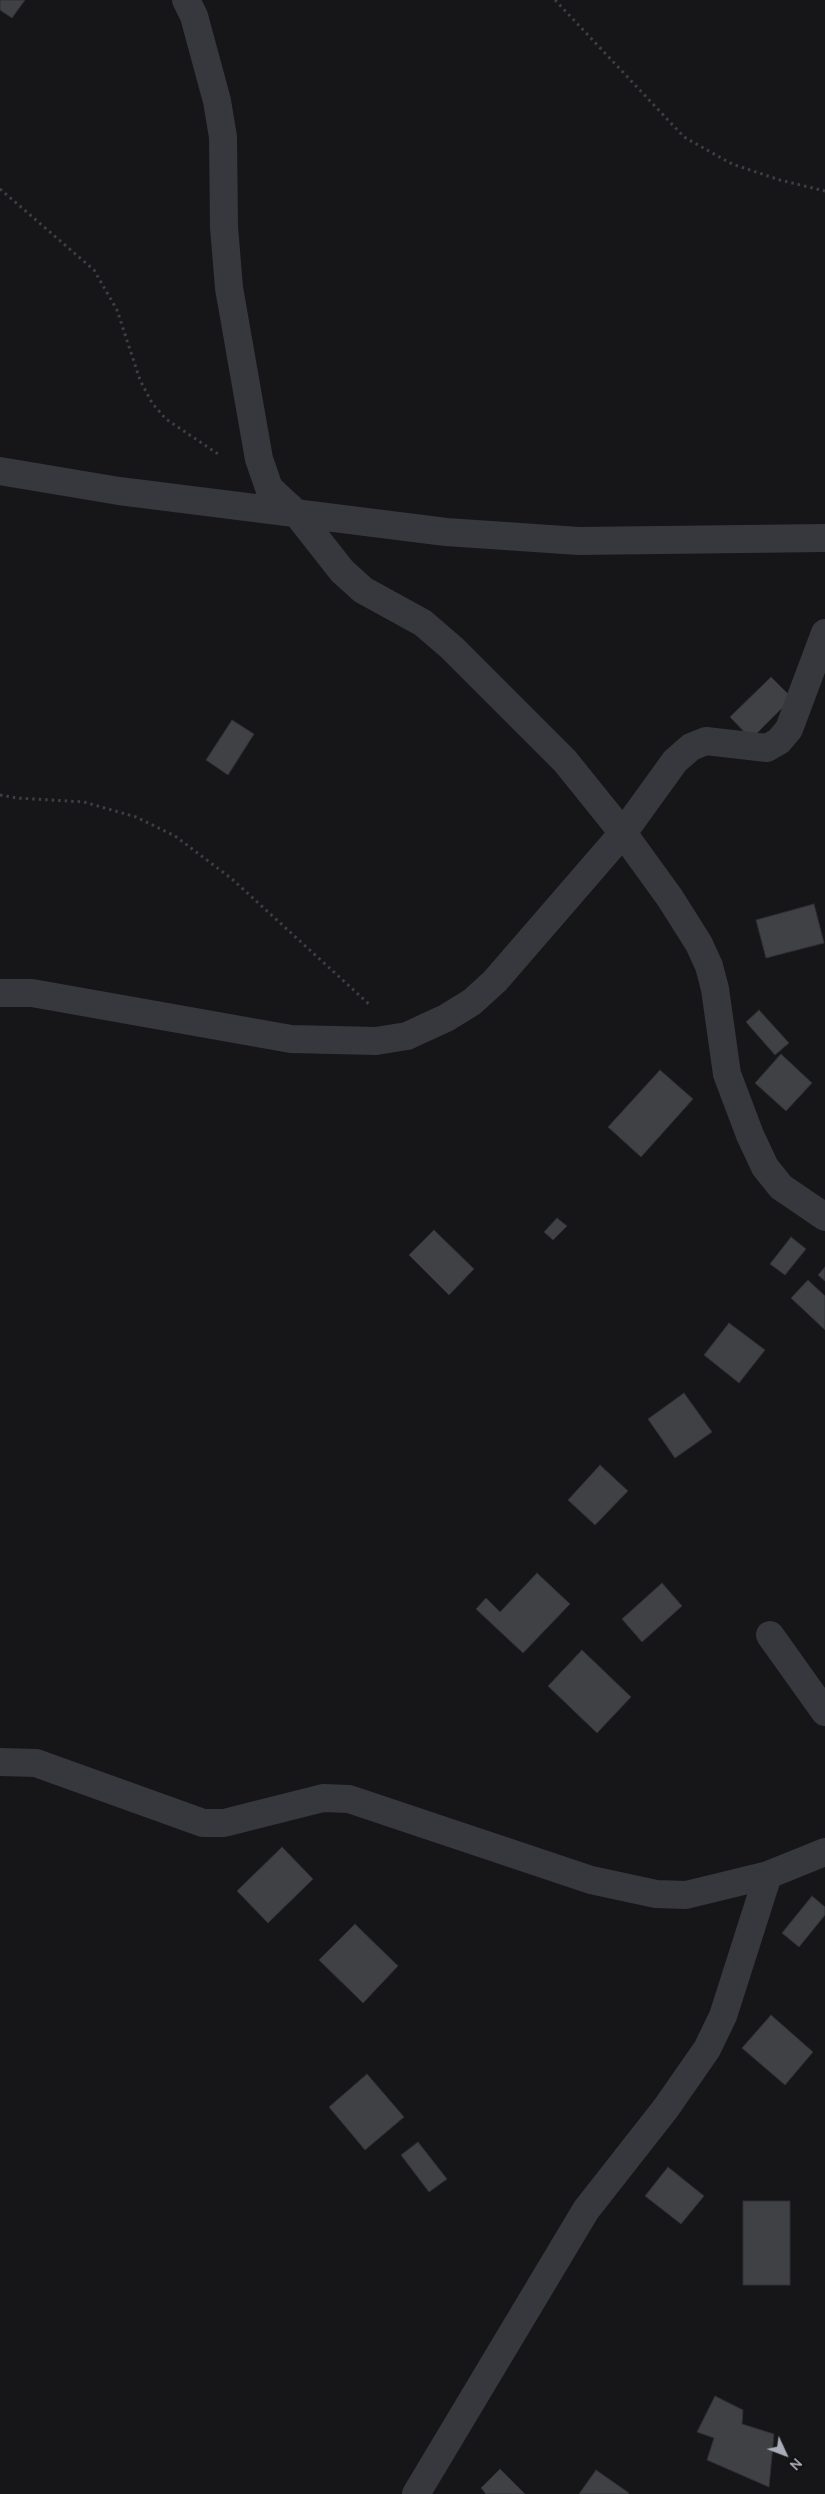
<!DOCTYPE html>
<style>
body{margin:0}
#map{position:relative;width:825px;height:2494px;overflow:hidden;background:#161618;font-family:Manrope,sans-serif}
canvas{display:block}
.north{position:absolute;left:760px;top:2429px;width:50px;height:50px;-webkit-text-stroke:4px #111113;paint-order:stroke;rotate:133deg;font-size:14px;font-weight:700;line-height:20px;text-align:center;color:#a8adb8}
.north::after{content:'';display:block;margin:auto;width:18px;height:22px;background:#a8adb8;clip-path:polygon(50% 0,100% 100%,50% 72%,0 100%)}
</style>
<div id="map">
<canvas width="825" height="2494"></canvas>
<div class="north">N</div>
</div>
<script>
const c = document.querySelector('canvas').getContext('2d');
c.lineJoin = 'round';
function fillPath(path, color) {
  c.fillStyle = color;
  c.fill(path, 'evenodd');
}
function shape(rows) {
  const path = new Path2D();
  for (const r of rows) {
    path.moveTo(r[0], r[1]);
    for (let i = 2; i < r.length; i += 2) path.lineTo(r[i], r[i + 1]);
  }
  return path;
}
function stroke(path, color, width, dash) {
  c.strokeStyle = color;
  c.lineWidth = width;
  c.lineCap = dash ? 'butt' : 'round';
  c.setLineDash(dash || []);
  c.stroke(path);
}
const building = shape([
 [0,0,25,0,12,18,0,10,0,0],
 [771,677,792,698,751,739,730,717,771,677],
 [232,720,254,734,228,775,206,760,232,720],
 [814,904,824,943,766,958,756,920,814,904],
 [759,1010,789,1043,775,1055,746,1022,759,1010],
 [781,1054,812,1083,786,1111,755,1083,781,1054],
 [660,1070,693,1099,641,1157,608,1127,660,1070],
 [557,1218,567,1226,553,1240,544,1232,557,1218],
 [434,1230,474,1269,449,1295,409,1255,434,1230],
 [791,1237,806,1249,785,1275,770,1264,791,1237],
 [825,1267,825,1281,818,1275,825,1267],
 [808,1280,825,1296,825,1330,791,1298,808,1280],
 [729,1323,765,1350,739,1383,704,1355,729,1323],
 [684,1393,712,1432,675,1458,648,1419,684,1393],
 [600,1465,628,1491,595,1525,568,1500,600,1465],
 [537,1573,570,1604,523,1653,476,1609,486,1598,500,1612,537,1573],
 [662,1583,682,1606,642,1642,622,1619,662,1583],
 [582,1650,631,1697,597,1733,548,1686,582,1650],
 [282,1847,313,1879,268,1923,237,1891,282,1847],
 [812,1896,825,1907,825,1915,799,1947,782,1933,812,1896],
 [355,1924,398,1966,363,2003,319,1960,355,1924],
 [771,2015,813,2052,785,2085,742,2048,771,2015],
 [367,2074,404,2117,365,2150,329,2107,367,2074],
 [418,2142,447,2179,429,2192,401,2155,418,2142],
 [668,2167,704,2196,681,2224,645,2196,668,2167],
 [743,2201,790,2201,790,2285,743,2285,743,2201],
 [715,2396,743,2410,742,2424,774,2434,769,2487,707,2460,714,2438,697,2432,715,2396],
 [500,2469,525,2494,486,2494,481,2488,500,2469],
 [596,2470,629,2493,628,2494,579,2494,596,2470]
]);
fillPath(building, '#404145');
stroke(building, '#303034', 1);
stroke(shape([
 [555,0,684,137,732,164,780,180,825,191],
 [0,189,94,270,117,310,140,380,152,403,166,419,221,456],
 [0,795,17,798,84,802,136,817,175,836,232,879,370,1005]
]), '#3d3f44', 3, [2.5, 4]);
stroke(shape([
 [186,0,194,16,217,101,223,137,224,227,229,288,259,459,269,488,298,515,342,571,363,590,423,623,452,648,565,761,623,833,670,898,699,944,709,966,715,989,727,1074,750,1135,765,1167,781,1187,825,1217],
 [0,471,119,491,446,532,579,541,825,538],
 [0,993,32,993,291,1039,376,1041,407,1036,446,1018,472,1002,495,981,623,833,675,761,691,747,706,741,767,748,779,741,789,729,825,633],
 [770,1635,825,1712],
 [0,1762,36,1763,203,1823,224,1823,323,1798,349,1799,591,1880,656,1894,686,1895,768,1875,825,1852],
 [416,2494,586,2210,666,2108,707,2049,723,2016,768,1875]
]), '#37383d', 28);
</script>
